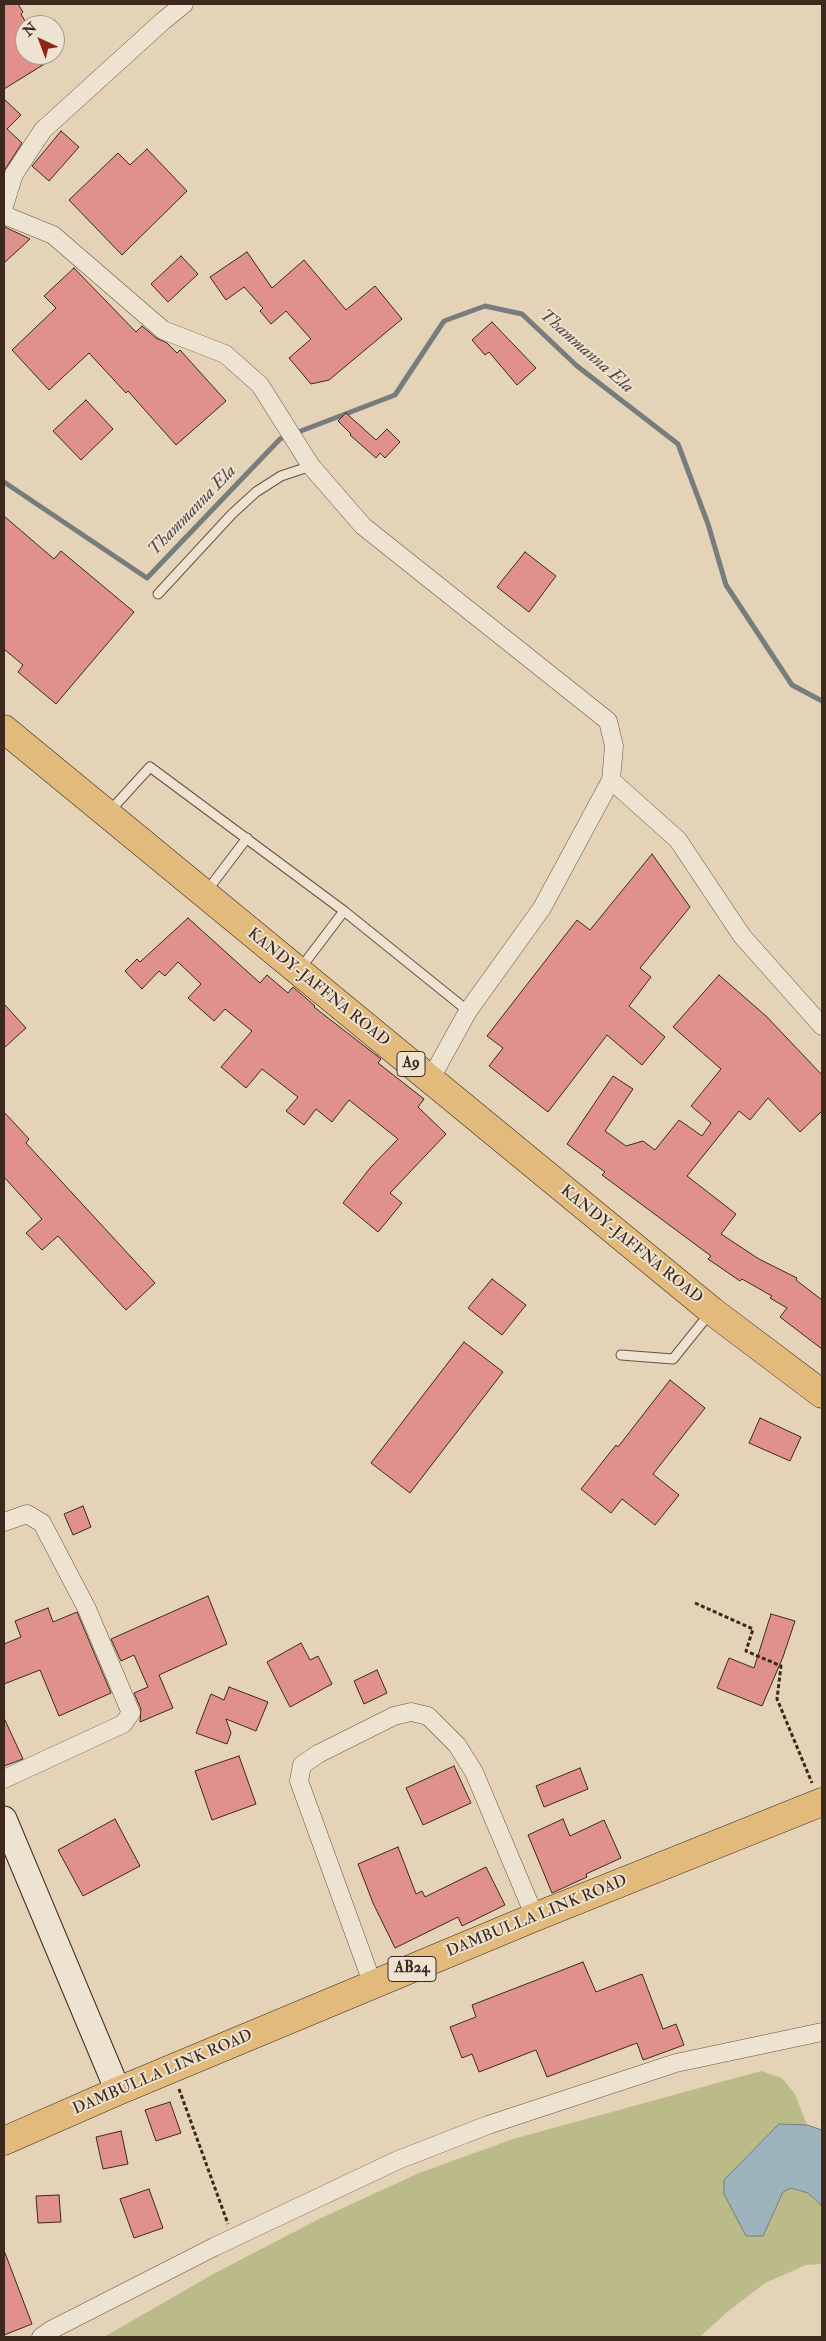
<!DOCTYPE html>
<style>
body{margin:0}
#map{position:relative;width:826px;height:2341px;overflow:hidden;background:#e5d3b8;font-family:"IM FELL Double Pica",serif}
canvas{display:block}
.frame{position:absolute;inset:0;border:5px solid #3d281e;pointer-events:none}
.north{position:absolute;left:15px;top:15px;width:50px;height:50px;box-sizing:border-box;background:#eee2d1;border:1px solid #a79889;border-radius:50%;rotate:317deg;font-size:14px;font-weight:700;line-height:20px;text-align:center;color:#3d281e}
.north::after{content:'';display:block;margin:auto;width:18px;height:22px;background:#8f2418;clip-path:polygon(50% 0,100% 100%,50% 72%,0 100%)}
</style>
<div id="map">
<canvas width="826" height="2341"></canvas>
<div class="frame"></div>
<div class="north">N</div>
</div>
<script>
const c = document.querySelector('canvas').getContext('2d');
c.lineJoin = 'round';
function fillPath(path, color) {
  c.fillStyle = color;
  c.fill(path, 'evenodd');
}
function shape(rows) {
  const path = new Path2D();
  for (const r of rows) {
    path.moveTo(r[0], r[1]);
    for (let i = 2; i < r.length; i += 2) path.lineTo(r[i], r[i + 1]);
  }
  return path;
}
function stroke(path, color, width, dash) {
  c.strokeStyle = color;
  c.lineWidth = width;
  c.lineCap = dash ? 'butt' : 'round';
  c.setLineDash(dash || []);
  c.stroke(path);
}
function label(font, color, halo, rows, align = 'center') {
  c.font = font + ' "IM FELL Double Pica",serif';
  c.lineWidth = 4;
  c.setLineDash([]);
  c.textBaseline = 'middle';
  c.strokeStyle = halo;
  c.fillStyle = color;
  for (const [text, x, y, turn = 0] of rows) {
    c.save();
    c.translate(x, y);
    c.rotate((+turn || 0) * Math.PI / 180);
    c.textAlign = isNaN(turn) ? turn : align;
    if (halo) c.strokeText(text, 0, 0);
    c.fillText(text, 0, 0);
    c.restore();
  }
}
fillPath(shape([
 [761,2071,782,2078,795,2094,807,2125,779,2124,783,2192,791,2188,808,2193,822,2206,822,2264,806,2265,765,2283,726,2313,700,2337,104,2337,215,2273,319,2219,419,2173,513,2139]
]), '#bbbb8a');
const water = shape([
 [779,2124,807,2125,822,2130,822,2206,808,2193,791,2188,783,2192,763,2236,746,2236,724,2194,724,2180,779,2124]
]);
fillPath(water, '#9db4bc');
stroke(water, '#777c7d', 1);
stroke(shape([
 [4,482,147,578,280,439,395,395,444,321,485,306,522,314,577,366,678,444,708,524,726,585,792,685,822,701]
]), '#777c7d', 5);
const building = shape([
 [4,4,18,4,23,12,21,14,25,21,25,55,59,55,4,89,4,4],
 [4,99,21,115,7,129,22,143,4,171,4,99],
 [61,131,79,147,49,181,32,166,61,131],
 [147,149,187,191,122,255,69,200,118,153,130,165,147,149],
 [5,227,30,239,4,263,4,228,5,227],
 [247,252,272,288,304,260,346,310,375,286,402,319,329,380,311,384,289,358,311,339,286,311,271,324,260,311,263,308,244,287,226,300,210,277,247,252],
 [181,256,198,274,168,302,151,284,181,256],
 [74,268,136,332,142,326,156,338,167,343,177,353,180,350,226,401,176,445,128,391,126,393,89,353,49,390,12,350,56,308,44,296,74,268],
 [492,322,536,368,517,385,489,352,485,355,472,340,492,322],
 [86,400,113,429,81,460,53,431,86,400],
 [346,413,376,440,387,429,400,442,385,458,380,453,376,458,350,435,351,434,338,421,346,413],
 [4,516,54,559,61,551,134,612,56,704,18,672,23,665,4,649,4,516],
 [525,552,556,576,529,612,497,587,525,552],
 [652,854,690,907,640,968,651,977,629,1006,665,1037,642,1065,607,1035,548,1112,489,1066,503,1048,487,1036,577,920,590,930,652,854],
 [188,918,260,983,267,975,288,993,293,987,315,1006,314,1007,381,1059,378,1063,424,1099,418,1107,446,1134,390,1193,402,1203,378,1232,343,1203,370,1168,398,1139,349,1100,332,1122,316,1109,304,1125,286,1111,298,1097,262,1069,246,1088,221,1067,252,1031,225,1009,214,1021,188,998,201,984,178,962,165,976,159,971,142,989,125,971,137,959,140,962,188,918],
 [719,975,766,1016,822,1075,822,1111,800,1132,768,1098,750,1120,739,1111,687,1176,736,1214,721,1234,759,1259,797,1278,796,1280,822,1300,822,1349,780,1317,787,1308,770,1298,772,1296,742,1279,740,1281,708,1259,711,1256,602,1175,605,1172,567,1144,613,1076,633,1089,605,1131,626,1146,643,1141,655,1150,679,1120,702,1136,711,1123,691,1106,721,1069,673,1027,719,975],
 [4,1004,26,1028,4,1048,4,1004],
 [4,1112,29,1139,26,1143,155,1283,126,1310,58,1236,42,1250,26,1233,42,1219,4,1177,4,1112],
 [492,1279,526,1305,502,1335,468,1308,492,1279],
 [464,1342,503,1372,410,1493,371,1463,464,1342],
 [670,1380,705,1408,653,1474,679,1495,655,1525,622,1499,611,1513,581,1489,616,1445,618,1447,670,1380],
 [760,1418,801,1437,790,1461,749,1443,760,1418],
 [83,1506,91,1527,73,1535,64,1514,83,1506],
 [208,1596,227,1644,159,1675,173,1708,140,1722,141,1709,134,1693,148,1687,134,1655,121,1661,111,1639,208,1596],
 [48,1608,53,1622,77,1612,111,1693,59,1716,40,1670,4,1684,4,1644,21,1637,15,1621,48,1608],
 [771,1614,795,1621,783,1657,762,1706,717,1688,729,1658,754,1668,771,1614],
 [301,1643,310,1660,318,1656,332,1684,290,1707,267,1662,301,1643],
 [377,1670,387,1693,364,1704,354,1681,377,1670],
 [229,1687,268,1702,256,1731,226,1719,231,1733,227,1744,196,1733,211,1694,224,1700,229,1687],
 [4,1718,23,1759,4,1766,4,1718],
 [239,1756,256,1804,212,1820,195,1771,239,1756],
 [454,1766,471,1803,423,1825,406,1788,454,1766],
 [580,1768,588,1789,544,1807,536,1786,580,1768],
 [115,1819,140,1866,83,1896,58,1850,115,1819],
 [563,1819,570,1836,604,1820,621,1858,586,1874,587,1877,552,1893,528,1835,563,1819],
 [398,1847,416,1894,422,1891,425,1897,486,1867,505,1905,462,1926,458,1917,395,1948,373,1903,358,1864,398,1847],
 [583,1962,596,1992,642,1974,663,2029,676,2024,684,2045,643,2060,637,2043,547,2077,536,2050,479,2072,472,2054,462,2058,450,2027,476,2017,472,2005,583,1962],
 [170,2102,181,2133,156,2141,145,2110,170,2102],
 [121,2131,128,2164,103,2169,96,2137,121,2131],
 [149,2189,163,2228,134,2238,120,2199,149,2189],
 [59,2195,61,2222,38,2223,36,2196,59,2195],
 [5,2253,32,2324,4,2335,4,2254,5,2253]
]);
fillPath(building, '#e0918b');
stroke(building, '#3d281e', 1);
const lane = shape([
 [158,594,232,514,256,492,281,476,311,466],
 [109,812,150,767,344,911,468,1011],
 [206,892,247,838],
 [300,969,344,911],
 [621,1355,673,1359,710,1313]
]);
const street = shape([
 [4,206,14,174,43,130,163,21,184,4],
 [4,215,53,235,163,330,225,354,260,385,311,466,363,526,608,721,614,746,611,780,678,840,742,936,822,1026],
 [430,1080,468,1011,542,908,611,780],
 [4,1522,27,1514,42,1523,87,1609,131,1713,123,1724,4,1779],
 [373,1985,299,1781,302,1765,318,1754,394,1716,411,1712,428,1716,457,1745,474,1772,535,1917],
 [41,2337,51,2330,214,2247,398,2160,488,2125,676,2063,822,2032]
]);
const secondary = shape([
 [4,1819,118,2091]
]);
const primary = shape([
 [4,2141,118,2091,535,1917,822,1802]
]);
const highway = shape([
 [4,729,712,1311,822,1394]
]);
stroke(lane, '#675344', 11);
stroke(street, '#675344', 19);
stroke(secondary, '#3d281e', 27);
stroke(primary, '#3d281e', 29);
stroke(highway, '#3d281e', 29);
stroke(shape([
 [695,1603,753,1629,746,1651,781,1666,777,1699,812,1783],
 [179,2089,228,2224]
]), '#3d281e', 3, [4, 2.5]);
stroke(lane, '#eee2d1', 9);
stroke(street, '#eee2d1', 18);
stroke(secondary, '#eee2d1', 25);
stroke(primary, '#e2ba7c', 28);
stroke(highway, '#e2ba7c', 28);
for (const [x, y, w] of [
 [411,1064,28],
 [412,1969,48]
]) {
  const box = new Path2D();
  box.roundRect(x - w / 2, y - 12.5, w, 25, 4);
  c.fillStyle = '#eee2d1';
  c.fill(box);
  stroke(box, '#3d281e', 1);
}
label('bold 15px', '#3d281e', null, [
 ["A9",411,1064],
 ["AB24",412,1969]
]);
label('16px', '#3d281e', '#eee2d1', [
 ["KANDY-JAFFNA ROAD",318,988,39],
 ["KANDY-JAFFNA ROAD",631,1245,39],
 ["DAMBULLA LINK ROAD",537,1917,-22],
 ["DAMBULLA LINK ROAD",163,2073,-23]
]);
label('italic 18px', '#554b46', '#eee2d1', [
 ["Thammanna Ela",586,352,41],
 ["Thammanna Ela",193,511,-46]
]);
</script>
